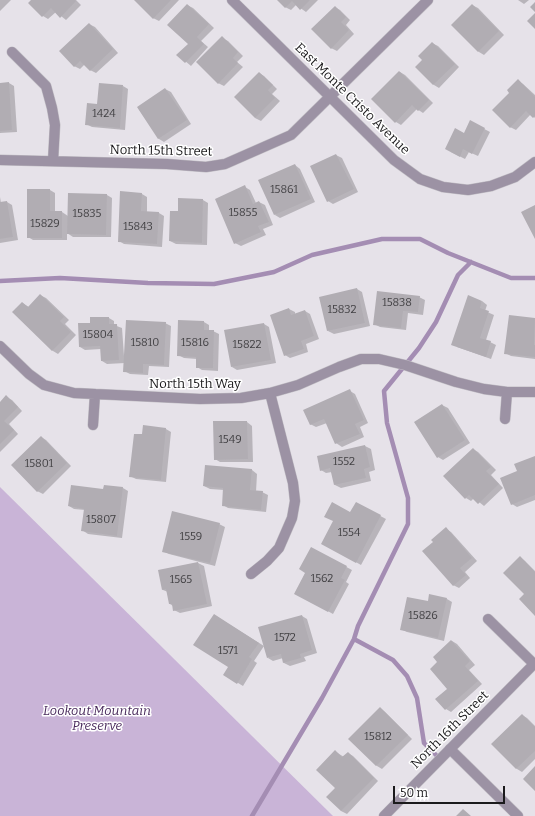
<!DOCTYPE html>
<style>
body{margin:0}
#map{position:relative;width:535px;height:816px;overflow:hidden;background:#e6e2e9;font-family:Bitter,serif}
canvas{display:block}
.scale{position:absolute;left:393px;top:786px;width:112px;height:18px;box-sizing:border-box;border:2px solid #1b1a1c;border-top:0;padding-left:5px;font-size:12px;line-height:14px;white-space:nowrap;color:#1b1a1c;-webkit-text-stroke:3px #fff;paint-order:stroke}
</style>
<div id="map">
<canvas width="535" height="816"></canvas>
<div class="scale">50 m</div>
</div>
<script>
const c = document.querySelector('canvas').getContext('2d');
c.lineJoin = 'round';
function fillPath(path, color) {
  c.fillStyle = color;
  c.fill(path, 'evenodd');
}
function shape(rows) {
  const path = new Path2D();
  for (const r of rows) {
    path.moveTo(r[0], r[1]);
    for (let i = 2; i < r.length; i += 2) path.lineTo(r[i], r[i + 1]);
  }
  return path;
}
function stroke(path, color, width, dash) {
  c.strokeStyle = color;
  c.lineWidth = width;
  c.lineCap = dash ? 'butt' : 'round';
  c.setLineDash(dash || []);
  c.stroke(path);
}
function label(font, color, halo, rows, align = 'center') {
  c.font = font + ' Bitter,serif';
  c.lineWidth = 3;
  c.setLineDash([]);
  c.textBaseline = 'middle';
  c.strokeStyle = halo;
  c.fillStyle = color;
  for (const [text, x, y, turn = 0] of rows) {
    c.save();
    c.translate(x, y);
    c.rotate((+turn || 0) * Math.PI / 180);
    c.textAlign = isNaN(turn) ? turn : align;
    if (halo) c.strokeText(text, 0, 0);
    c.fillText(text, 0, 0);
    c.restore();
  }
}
fillPath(shape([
 [0,487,333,816,0,816]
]), '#c9b4d7');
fillPath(shape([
 [0,0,11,0,0,11],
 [33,0,76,0,81,5,66,20,56,12,48,19,43,16,30,3],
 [135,0,179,0,159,21,153,18],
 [279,0,318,0,306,12,296,5,291,10,285,7],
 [518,0,529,0,524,4],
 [187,5,193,8,214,28,201,41,208,47,191,66,178,55,189,44],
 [472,5,478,8,504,35,484,55,479,52,452,25],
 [335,7,340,10,350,20,346,25,354,34,337,51,331,48],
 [89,24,95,27,118,53,96,73,90,70,85,64,80,69,74,66],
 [222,38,228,41,243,56,237,62,243,67,224,86,218,83],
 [432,43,438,46,459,67,439,88,434,85,416,67,423,60],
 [400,72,405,75,433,103,423,113,417,109,401,125,396,122],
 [259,73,264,76,277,89,272,94,280,101,261,121,255,118],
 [518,81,523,84,535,95,535,118,531,114,516,130,510,127,511,93],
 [9,83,14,86,17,132,0,133,0,84],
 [123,86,128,89,125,130,92,127,86,124],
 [165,89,171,92,191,124,164,142,159,139,138,108],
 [471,122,490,132,478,156,469,152,465,159,451,152,465,134],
 [336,155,342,158,358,192,333,204,328,201],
 [295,165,300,169,315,202,280,218,275,215],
 [245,187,250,190,256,203,259,202,265,205,273,225,263,229,266,235,241,246,235,243],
 [50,190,55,193,55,212,62,212,68,216,107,195,112,198,111,237,73,237,67,233,67,240,33,240,28,237],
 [121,192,142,194,147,197,147,213,159,213,164,216,162,247,124,244,119,241],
 [0,197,1,203,7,202,12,205,18,240,0,243],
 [203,200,208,203,207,245,176,244,170,241],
 [357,289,362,292,370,326,334,334,328,331],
 [40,295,46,298,69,320,65,324,76,335,58,354,53,351,13,312,22,303,29,307],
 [419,297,425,300,423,315,408,313,406,330,380,327,374,324],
 [482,301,487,305,485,311,494,315,486,340,496,345,491,359,457,347],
 [289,309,295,312,295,314,305,311,310,314,319,339,306,344,308,352,290,358,285,355],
 [510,316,535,319,535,359,511,356,505,353],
 [109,318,114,321,114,325,122,328,124,356,165,323,171,326,169,367,149,366,148,375,130,374,124,371,125,363,107,364,102,361,101,349,85,350,80,347,91,324],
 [204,322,209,325,209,331,213,331,219,334,218,371,202,370,197,367,197,359,184,358,178,355],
 [264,324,269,327,276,363,237,370,232,367],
 [350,391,355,394,368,423,360,427,364,437,342,447,336,443,327,423,316,427,310,424],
 [6,397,12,400,22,411,9,424,18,434,0,452,0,403],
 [442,405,448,408,470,443,443,460,438,457],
 [247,422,252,426,253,462,220,462,215,459],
 [166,429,171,432,166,482,136,479,130,476,142,435],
 [41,437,46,440,71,466,43,494,37,491],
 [365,446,371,449,375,470,369,472,371,481,341,488,335,485,332,472,326,473,321,470],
 [473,449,478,452,496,470,491,475,503,488,484,506,474,498,471,501,466,498],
 [535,457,535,500,517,507,512,504,518,472],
 [206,466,252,470,257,474,256,492,262,492,268,495,266,512,228,508,223,505,224,490,210,489,204,486],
 [104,486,123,488,128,491,122,538,88,534,82,530,85,510,74,509,69,506,104,490],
 [356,503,386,519,361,565,322,543,351,514],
 [219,524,225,527,215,566,169,554,163,551],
 [446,529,451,532,477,561,465,572,470,578,459,588,453,585,434,542],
 [311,548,352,570,346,582,349,584,333,614,295,593,306,572],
 [520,557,525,561,535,571,535,614],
 [198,563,204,566,212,606,180,613,174,610,173,606,170,604,168,592,163,590,159,571],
 [447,599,452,602,444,641,407,632,401,629,428,602],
 [302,616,307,619,317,653,304,657,306,661,290,666,284,663,283,658,273,661,268,658],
 [219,618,264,646,254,661,257,663,243,686,225,675,229,667],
 [452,641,457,644,475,665,469,670,482,684,451,712,446,709,448,689,439,662],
 [380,708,385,712,412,739,382,769,377,766,350,739],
 [522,715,527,718,535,726,535,759,522,772,517,769,493,744],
 [336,752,344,757,348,753,353,756,378,781,347,814,341,811,336,788]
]), '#0003');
stroke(shape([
 [0,281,60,278,148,283,214,284,274,272,312,255,382,239,420,239,448,253,511,278,535,278],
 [354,639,393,660,407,676,417,698,424,743,440,759],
 [252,816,322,698,354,639,358,626,408,524,408,498,387,423,384,391,419,348,436,322,458,275,471,262]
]), '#a48db3', 4.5);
fillPath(shape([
 [31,0,75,0,76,1,60,18,51,8,42,17,28,3],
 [134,0,171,0,153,19],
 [277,0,310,0,300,10,292,1,285,8],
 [535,2,535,12,530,7],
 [187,4,209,24,197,37,204,44,185,63,176,55,188,44,167,25],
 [472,4,499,31,478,52,451,25],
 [335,6,346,17,341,22,349,30,331,49,311,29],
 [535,13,535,29,527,21],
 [89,23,113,49,90,71,80,61,74,67,59,51],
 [222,36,238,52,233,58,238,63,218,84,196,62],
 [432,42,455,64,433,85,415,67,422,60,418,56],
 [399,71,429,100,418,111,412,105,395,123,371,99],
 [259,72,273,85,268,90,275,98,255,118,234,97],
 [518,79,535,97,535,116,533,118,526,111,510,128,492,110,509,93,507,90],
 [9,82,12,130,0,131,0,83],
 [99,83,123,85,120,128,85,125,87,103,97,104],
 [165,88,187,120,158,139,137,107],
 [470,120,485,128,472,154,463,149,460,157,445,149,455,128,464,133],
 [336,154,354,189,327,202,310,166],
 [295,164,311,199,274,215,258,180],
 [245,185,253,204,259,201,269,222,258,226,261,232,234,244,215,199],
 [27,189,50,189,50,211,62,211,62,238,27,238],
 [120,191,142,193,141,211,159,212,157,244,118,242],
 [68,193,107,194,106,235,67,234],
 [178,198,203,199,202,243,169,241,170,211,178,211],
 [7,201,13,237,0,239,0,202],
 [535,205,535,239,521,212],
 [357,288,365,323,327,331,319,297],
 [377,291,420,296,418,312,403,311,401,328,373,325],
 [40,294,64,317,60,321,71,332,52,351,12,312,22,302,28,307],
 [468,295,482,301,480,308,489,311,480,338,491,341,486,357,451,345],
 [289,308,291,315,305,310,314,336,301,341,304,349,284,356,270,315],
 [509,315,535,318,534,345,535,345,535,357,504,354],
 [90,317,109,317,109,324,117,324,119,360,101,361,100,346,79,347,78,323,90,323],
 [126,320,166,322,164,365,143,364,143,373,123,372],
 [178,320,204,321,204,330,214,330,213,368,196,368,196,357,177,356],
 [264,323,271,360,231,367,224,330],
 [350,389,364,420,355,424,360,434,335,444,324,419,310,425,303,410],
 [6,395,18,407,4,421,14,430,0,444,0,402],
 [442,404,465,440,437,458,414,422],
 [213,421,247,421,248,459,214,460],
 [143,425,166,428,161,480,129,477,134,434,142,434],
 [41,436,67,463,37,492,11,465],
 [365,445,370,467,364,469,366,478,334,485,330,468,320,471,317,456],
 [473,448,491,467,486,471,499,484,478,504,469,495,465,499,443,476],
 [535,456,535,495,511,505,500,478,517,471,514,464],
 [205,465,252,469,250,490,263,491,261,510,222,506,223,488,203,486],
 [71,485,103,489,104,485,123,487,117,536,81,531,84,509,68,506],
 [332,502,350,512,356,502,381,515,356,563,321,544,333,521,324,517],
 [172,511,220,523,210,563,162,552],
 [446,527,472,558,460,568,466,575,453,586,422,551,433,542,431,540],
 [311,547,347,566,341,578,345,580,328,612,294,594,305,573,299,569],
 [520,556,535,572,535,616,519,599,524,594,503,573],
 [198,562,207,604,173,611,172,604,169,604,166,589,162,590,158,570],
 [429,594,447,598,438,638,400,630,407,597,428,601],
 [214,614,259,643,249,657,252,659,237,684,223,675,228,667,193,645],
 [302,615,312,650,300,654,301,658,283,663,281,654,267,658,258,627],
 [451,640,470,661,465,666,478,681,445,710,435,699,447,689,430,669,437,662,433,657],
 [380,707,408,735,376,766,348,739],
 [522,714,535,727,535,751,516,769,491,744],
 [335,750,342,757,348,752,374,778,341,811,326,797,335,788,316,770],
 [535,766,535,791,523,779],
 [463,809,471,816,456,816]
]), '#b1adb3');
const minor = shape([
 [232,0,394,160,420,179,443,187,468,190,491,186,515,177,535,162],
 [12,52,46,86,52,108,55,125,53,161],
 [0,160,167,164,206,167,225,164,291,135,428,0],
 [0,346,29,374,44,385,74,393,200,399,241,398,270,393,298,385,339,367,361,359,379,359,405,365,456,382,484,389,507,392,535,392],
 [505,419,507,392],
 [93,425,95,394],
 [251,574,267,561,279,548,292,518,295,501,293,483,270,393],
 [488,619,534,664],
 [450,749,518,816]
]);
const tertiary = shape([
 [384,816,535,663]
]);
stroke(minor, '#c1bec4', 11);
stroke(tertiary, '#c1bec4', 11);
stroke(minor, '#9c92a4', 10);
stroke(tertiary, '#9c92a4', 10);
label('11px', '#403f42', null, [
 ["1424",104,114],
 ["15861",284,190],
 ["15855",243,213],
 ["15835",87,214],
 ["15829",45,224],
 ["15843",138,227],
 ["15838",397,303],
 ["15832",342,310],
 ["15804",98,335],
 ["15810",145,343],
 ["15816",195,343],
 ["15822",247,345],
 ["1549",230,440],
 ["1552",344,462],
 ["15801",39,464],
 ["15807",101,520],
 ["1554",349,533],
 ["1559",191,537],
 ["1562",322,579],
 ["1565",181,580],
 ["15826",423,616],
 ["1572",285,638],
 ["1571",228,651],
 ["15812",378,737]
]);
label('13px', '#1b1a1c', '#fff', [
 ["East Monte Cristo Avenue",352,99,44],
 ["North 15th Street",161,151,1],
 ["North 15th Way",195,384],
 ["North 16th Street",450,730,-45]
]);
label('italic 13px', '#492a5c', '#fff', [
 ["Lookout Mountain",97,711],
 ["Preserve",97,726]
]);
</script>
